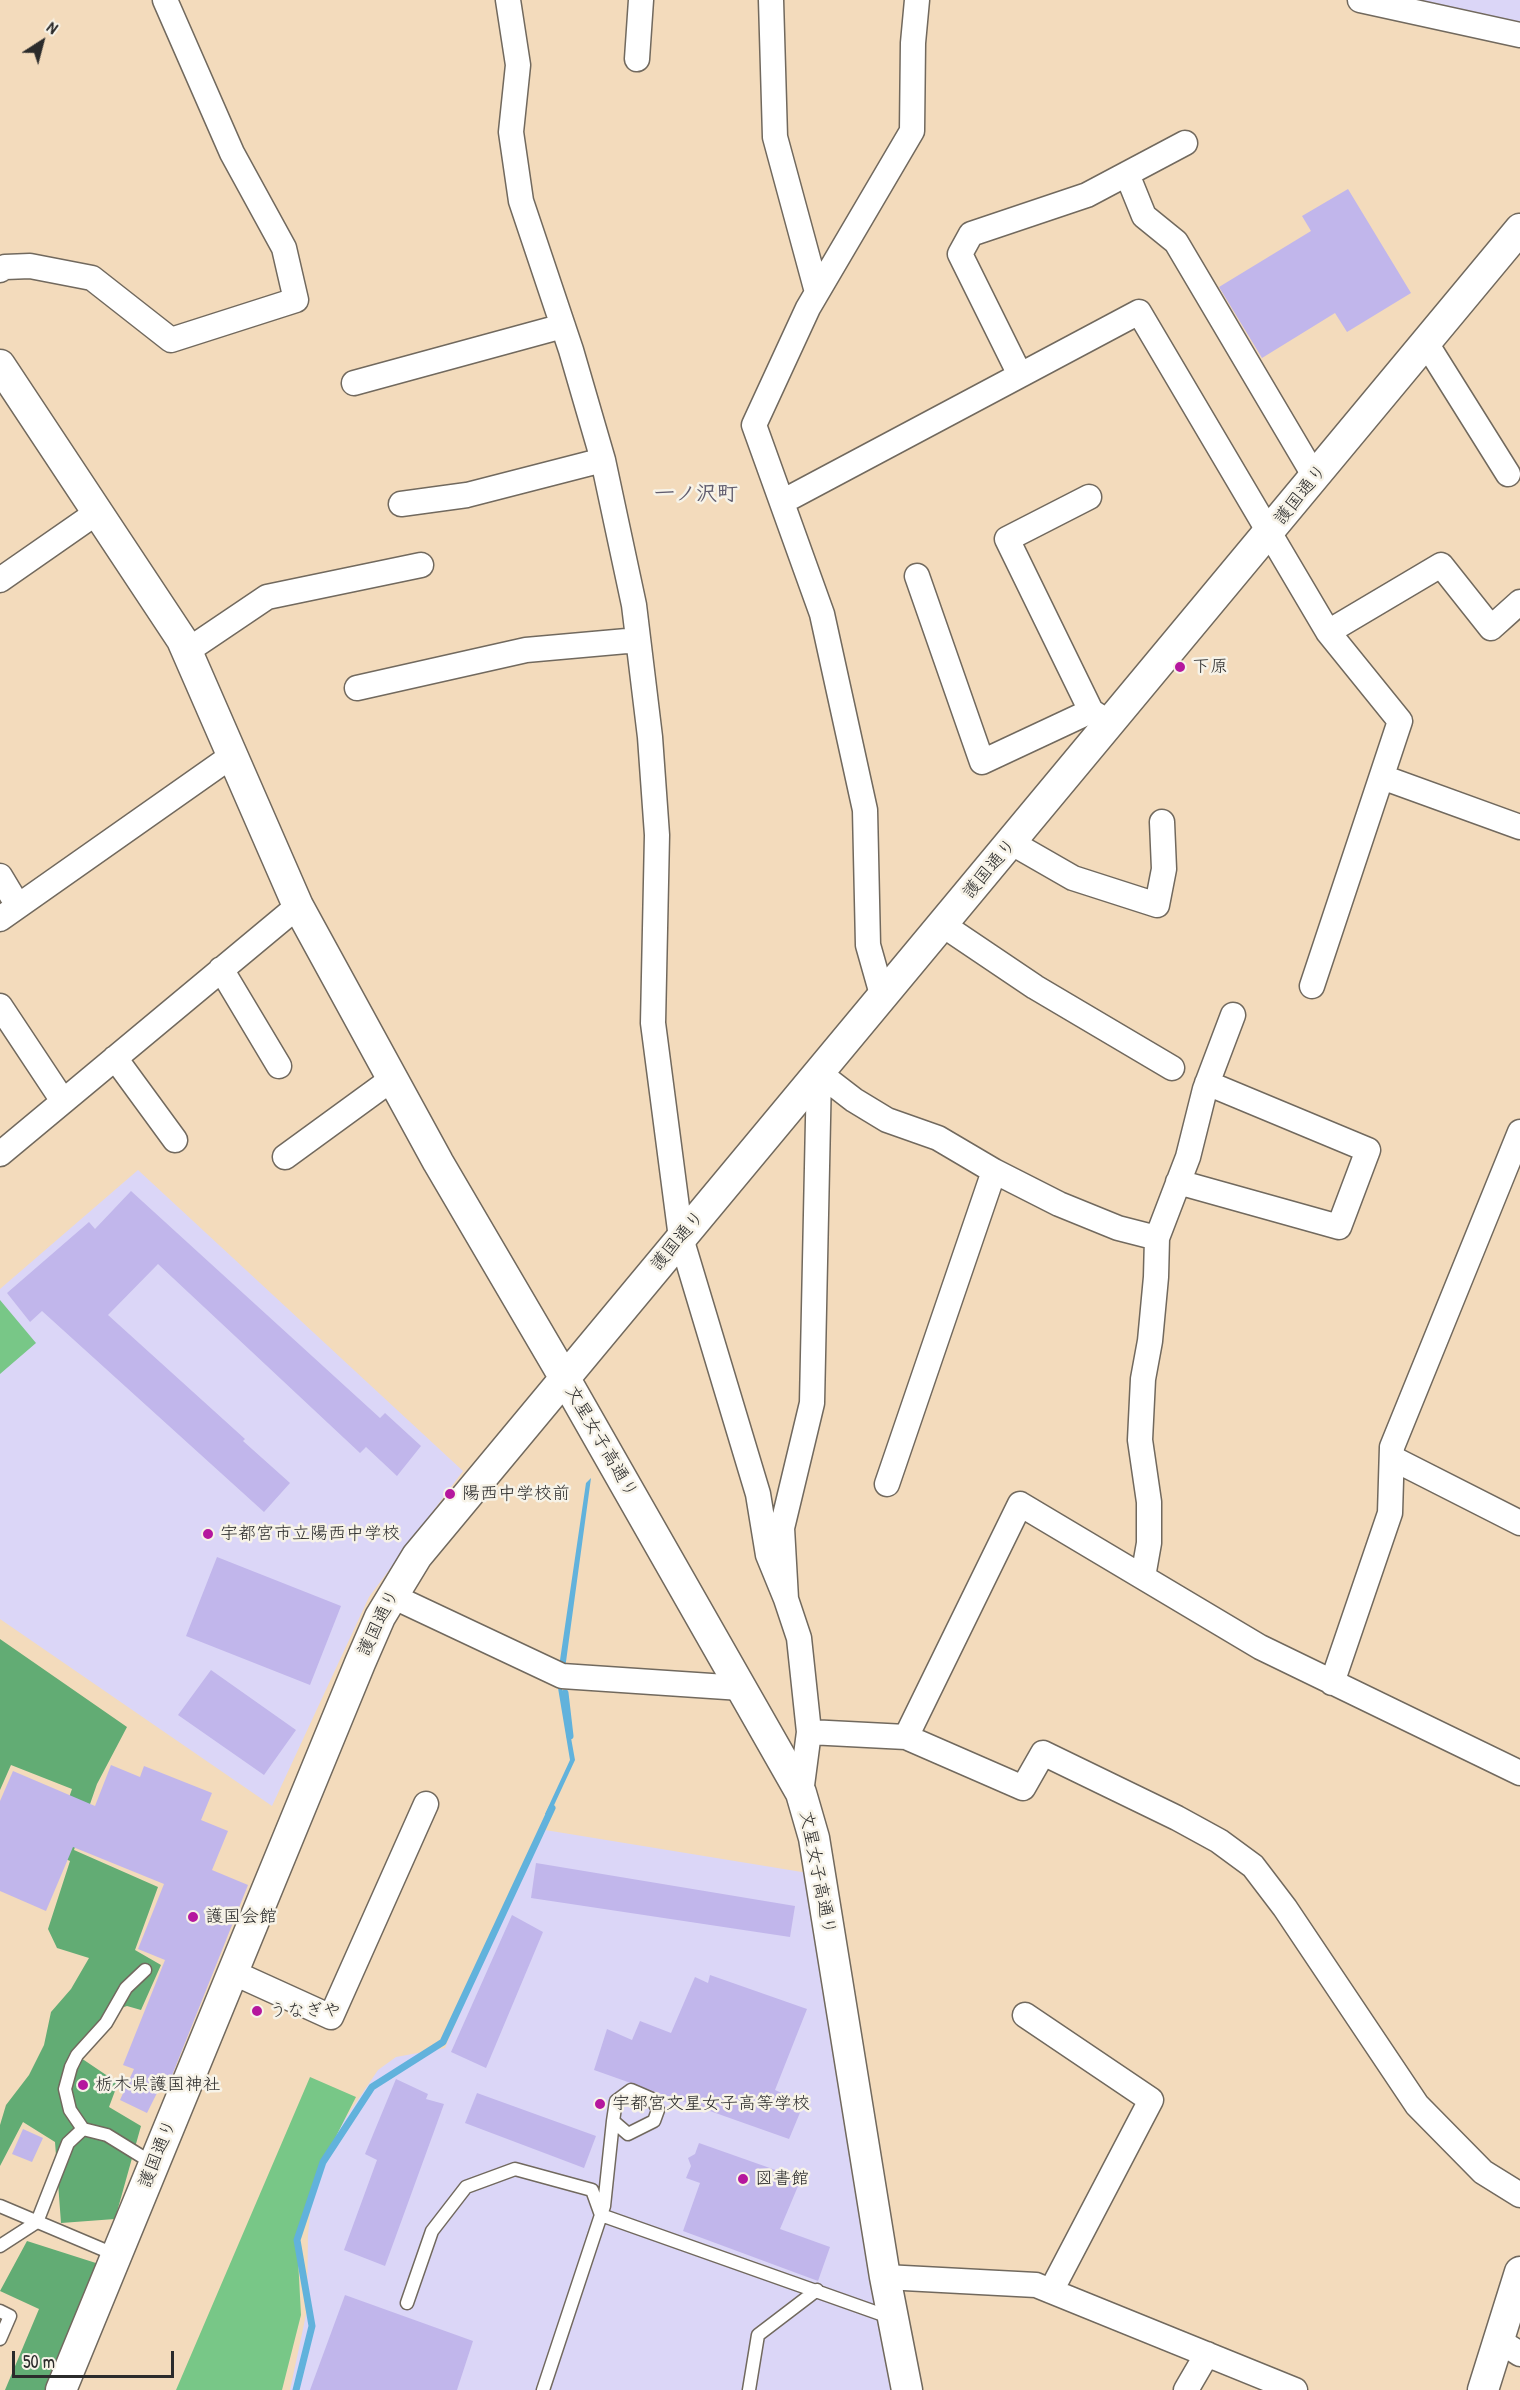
<!DOCTYPE html>
<meta charset="utf-8">
<style>
body{margin:0}
#map{position:relative;width:1520px;height:2390px;overflow:hidden;background:#f3dbbc;font-family:"Patrick Hand",sans-serif}
canvas{display:block}
.north{position:absolute;left:12px;top:12px;width:60px;height:60px;-webkit-text-stroke:4px #f7f3e8;paint-order:stroke;rotate:36deg;font-size:16px;font-weight:700;line-height:24px;text-align:center;color:#2b2b2b}
.north::after{content:'';display:block;margin:auto;width:21px;height:27px;background:#2b2b2b;clip-path:polygon(50% 0,100% 100%,50% 72%,0 100%)}
.scale{position:absolute;left:12px;top:2351px;width:162px;height:27px;box-sizing:border-box;border:3px solid #2b2b2b;border-top:0;padding-left:8px;font-size:18px;line-height:21px;white-space:nowrap;color:#2b2b2b;-webkit-text-stroke:4px #f7f3e8;paint-order:stroke}
</style>
<div id="map">
<canvas width="1520" height="2390"></canvas>
<div class="north">N</div>
<div class="scale">50 m</div>
</div>
<script>
const c = document.querySelector('canvas').getContext('2d');
c.lineJoin = 'round';
function fillPath(path, color) {
  c.fillStyle = color;
  c.fill(path, 'evenodd');
}
function shape(rows) {
  const path = new Path2D();
  for (const r of rows) {
    path.moveTo(r[0], r[1]);
    for (let i = 2; i < r.length; i += 2) path.lineTo(r[i], r[i + 1]);
  }
  return path;
}
function stroke(path, color, width, dash) {
  c.strokeStyle = color;
  c.lineWidth = width;
  c.lineCap = dash ? 'butt' : 'round';
  c.setLineDash(dash || []);
  c.stroke(path);
}
function label(font, color, halo, rows, align = 'center') {
  c.font = font + ' "Patrick Hand","Klee One",sans-serif';
  c.lineWidth = 5;
  c.setLineDash([]);
  c.textBaseline = 'middle';
  c.strokeStyle = halo;
  c.fillStyle = color;
  for (const [text, x, y, turn = 0] of rows) {
    c.save();
    c.translate(x, y);
    c.rotate((+turn || 0) * Math.PI / 180);
    c.textAlign = isNaN(turn) ? turn : align;
    if (halo) c.strokeText(text, 0, 0);
    c.fillText(text, 0, 0);
    c.restore();
  }
}
fillPath(shape([
 [1402,0,1520,0,1520,26],
 [138,1170,463,1471,369,1597,272,1806,0,1619,0,1289],
 [539,1829,808,1873,893,2390,290,2390,307,2310,308,2235,312,2192,333,2137,378,2070,396,2057,445,2048]
]), '#dbd6f7');
fillPath(shape([
 [0,1300,36,1343,0,1374],
 [310,2077,356,2097,323,2162,297,2240,301,2315,282,2390,176,2390]
]), '#78c787');
fillPath(shape([
 [0,1639,127,1727,97,1784,74,1850,158,1887,135,1950,161,1965,141,2010,127,2006,106,2013,81,2058,118,2083,109,2107,141,2126,115,2219,61,2223,55,2142,23,2122,0,2166,0,2125,6,2105,29,2075,44,2045,51,2012,71,1989,89,1958,57,1948,48,1929,70,1861,50,1852,72,1789,11,1765,0,1790],
 [27,2241,99,2264,45,2390,5,2390,39,2309,0,2291]
]), '#62ac74');
fillPath(shape([
 [591,1478,565,1669,559,1667,586,1483],
 [558,1688,562,1688,575,1760,549,1816,545,1814,570,1760]
]), '#61b2dc');
stroke(shape([
 [565,1693,570,1736],
 [296,2390,312,2326,297,2240,323,2162,372,2087,443,2042,552,1808]
]), '#61b2dc', 7);
fillPath(shape([
 [1348,189,1411,293,1347,332,1335,313,1262,358,1219,287,1311,231,1302,216],
 [131,1191,380,1418,385,1413,421,1446,397,1476,366,1447,360,1453,158,1264,108,1315,245,1439,243,1441,290,1483,264,1512,42,1311,30,1322,7,1293,89,1222,95,1229],
 [217,1557,341,1606,310,1685,186,1636],
 [211,1670,296,1730,264,1775,178,1715],
 [111,1765,140,1777,144,1766,212,1793,201,1820,228,1831,212,1870,248,1885,169,2083,163,2081,147,2113,120,2100,134,2069,123,2065,165,1960,138,1949,164,1884,73,1847,46,1911,0,1891,0,1801,13,1771,95,1806],
 [536,1863,795,1906,790,1937,531,1898],
 [512,1915,543,1932,486,2068,451,2052],
 [710,1975,807,2009,775,2090,804,2103,789,2139,594,2070,607,2029,632,2040,640,2021,671,2033,695,1977,708,1983],
 [396,2079,428,2094,426,2099,444,2104,385,2266,344,2250,377,2160,365,2154],
 [477,2093,596,2136,584,2168,465,2123],
 [23,2129,43,2138,32,2162,12,2154],
 [699,2143,801,2179,780,2229,830,2247,818,2281,683,2231,700,2183,686,2178,691,2166,688,2158,695,2154],
 [345,2295,473,2341,457,2390,310,2390]
]), '#c1b6eb');
const service = shape([
 [83,2129,70,2110,65,2089,71,2067,77,2055,106,2023,126,1988,145,1970],
 [0,2206,116,2255],
 [0,2246,37,2222,68,2143,83,2129,107,2135,154,2164],
 [407,2303,432,2231,466,2187,515,2169,592,2190,601,2215,892,2318],
 [0,2311,10,2316,0,2339],
 [543,2390,604,2206,613,2121,616,2101,631,2090,652,2099,658,2110,654,2121,628,2134,613,2121],
 [749,2390,758,2335,817,2290]
]);
const minor = shape([
 [508,0,518,65,511,132,521,201,571,350,603,460,634,605,650,737,657,835,653,1023,681,1238,758,1494,768,1555,786,1599],
 [771,0,775,137,817,292],
 [1360,0,1520,35],
 [637,59,641,0],
 [1127,174,1144,216,1176,242,1315,477],
 [0,270,5,267,30,266,92,278,171,340,296,300,284,248,232,153,165,0],
 [1426,343,1508,474],
 [1020,375,960,254,971,234,1087,195,1185,143],
 [354,383,563,326],
 [1089,497,1007,539,1091,711],
 [782,502,1139,312,1328,632,1400,721,1312,986],
 [401,504,467,495,603,460],
 [917,576,982,762,1091,711,1111,724],
 [0,580,99,511],
 [1328,632,1441,565,1491,628,1520,602],
 [187,651,267,597,421,565],
 [357,688,526,650,638,640],
 [1382,777,1520,827],
 [1012,843,1073,878,1157,905,1164,869,1162,822],
 [0,876,18,906],
 [0,919,233,755],
 [943,925,1035,987,1172,1068],
 [221,969,279,1066],
 [883,998,868,945,865,810,822,614,754,425,808,308,912,131,913,43,917,0],
 [0,1006,63,1101],
 [115,1058,175,1140],
 [819,1073,854,1100,887,1120,938,1138,994,1171,1059,1204,1118,1228,1157,1238],
 [0,1154,298,906],
 [285,1157,392,1079],
 [1178,1182,1339,1227,1368,1150,1207,1083],
 [1392,1458,1520,1523],
 [887,1484,994,1171],
 [1143,1577,1149,1543,1149,1502,1140,1440,1143,1379,1150,1341,1156,1277,1157,1238,1188,1157,1205,1089,1233,1015],
 [392,1596,562,1676,741,1688],
 [1332,1683,1390,1513,1392,1447,1520,1132],
 [809,1732,906,1737,1020,1504,1260,1647,1520,1773],
 [906,1737,1023,1788,1043,1753,1177,1818,1219,1841,1253,1866,1285,1908,1417,2105,1483,2172,1520,2195],
 [801,1793,809,1732,799,1638,786,1599,782,1528,812,1403,819,1073],
 [232,1972,331,2017,426,1804],
 [1025,2015,1151,2100,1051,2291],
 [885,2277,1036,2285,1295,2390],
 [1498,2340,1520,2354],
 [1186,2390,1207,2354]
]);
const tertiary = shape([
 [0,365,182,640,298,906,438,1162,564,1377,801,1793,814,1838,885,2277,907,2390],
 [61,2390,360,1663,380,1617,417,1556,1520,229],
 [1483,2390,1520,2272]
]);
stroke(service, '#71695e', 15);
stroke(minor, '#71695e', 27);
stroke(tertiary, '#71695e', 33);
stroke(service, '#fff', 12);
stroke(minor, '#fff', 24);
stroke(tertiary, '#fff', 30);
for (const [x, y, r, color] of [
 [1180,667,6,"#b5179e"],
 [450,1494,6,"#b5179e"],
 [208,1534,6,"#b5179e"],
 [193,1917,6,"#b5179e"],
 [257,2011,6,"#b5179e"],
 [83,2085,6,"#b5179e"],
 [600,2104,6,"#b5179e"],
 [743,2179,6,"#b5179e"]
]) {
  const dot = new Path2D();
  dot.arc(x, y, r, 0, 2 * Math.PI);
  c.fillStyle = color;
  c.fill(dot);
  stroke(dot, '#f7f3e8', 2);
}
label('18px', '#2b2b2b', '#f7f3e8', [
 ["護国通り",1301,495,-51],
 ["護国通り",990,869,-50],
 ["護国通り",678,1241,-50],
 ["文星女子高通り",601,1442,60],
 ["護国通り",379,1623,-64],
 ["文星女子高通り",817,1873,79],
 ["護国通り",158,2154,-68]
]);
label('18px', '#2b2b2b', '#f7f3e8', [
 ["下原",1192,667],
 ["陽西中学校前",462,1494],
 ["宇都宮市立陽西中学校",220,1534],
 ["護国会館",205,1917],
 ["うなぎや",269,2011],
 ["栃木県護国神社",95,2085],
 ["宇都宮文星女子高等学校",612,2104],
 ["図書館",755,2179]
], 'left');
label('bold 21px', '#605c6e', '#f7f3e8', [
 ["一ノ沢町",696,494]
]);
</script>
